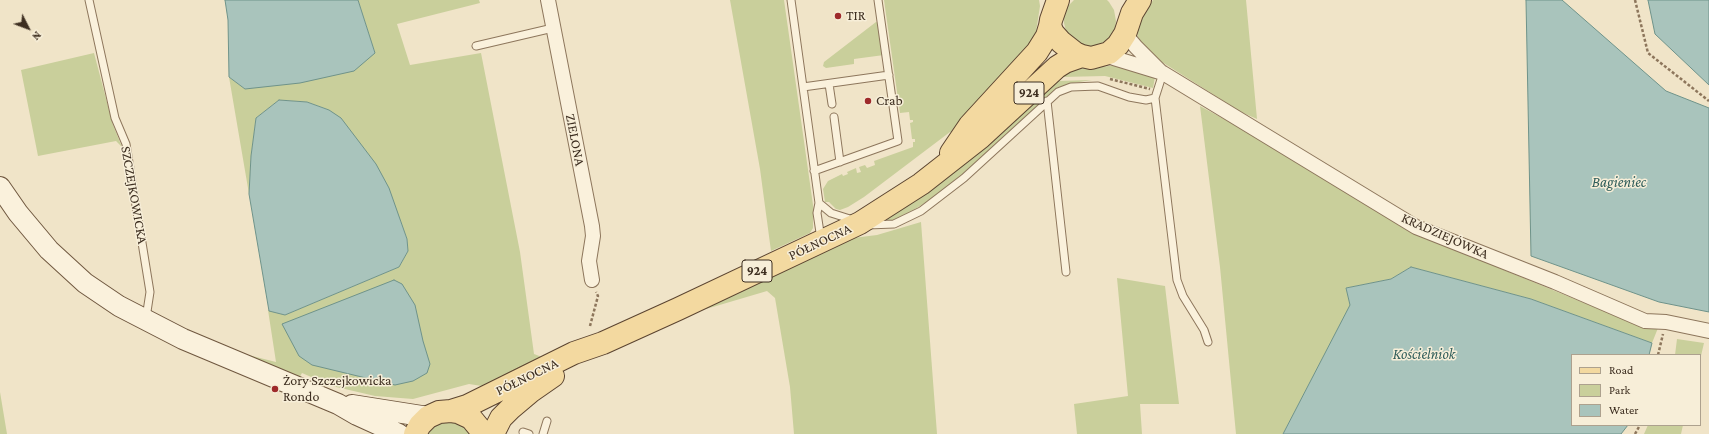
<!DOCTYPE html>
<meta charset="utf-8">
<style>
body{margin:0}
#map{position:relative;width:1709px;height:434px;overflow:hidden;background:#f0e4c8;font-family:"Crimson Pro",serif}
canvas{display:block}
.legend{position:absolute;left:1571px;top:354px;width:130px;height:72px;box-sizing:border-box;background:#f7eed8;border:1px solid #ada18e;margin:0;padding:5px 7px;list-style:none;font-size:12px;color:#3d2e20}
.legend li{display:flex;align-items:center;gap:8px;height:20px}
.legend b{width:20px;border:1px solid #ada18e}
.north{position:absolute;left:8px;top:8px;width:40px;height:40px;-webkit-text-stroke:3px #f7eed8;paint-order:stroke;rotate:132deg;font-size:11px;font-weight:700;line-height:16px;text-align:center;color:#3d2e20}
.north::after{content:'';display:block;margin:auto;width:14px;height:18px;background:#3d2e20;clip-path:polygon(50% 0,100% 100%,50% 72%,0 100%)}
</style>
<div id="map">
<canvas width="1709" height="434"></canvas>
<ul class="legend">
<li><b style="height:5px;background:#f3d9a0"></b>Road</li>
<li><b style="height:11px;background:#c9cf9b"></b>Park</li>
<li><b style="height:11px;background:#a9c4bc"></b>Water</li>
</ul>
<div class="north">N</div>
</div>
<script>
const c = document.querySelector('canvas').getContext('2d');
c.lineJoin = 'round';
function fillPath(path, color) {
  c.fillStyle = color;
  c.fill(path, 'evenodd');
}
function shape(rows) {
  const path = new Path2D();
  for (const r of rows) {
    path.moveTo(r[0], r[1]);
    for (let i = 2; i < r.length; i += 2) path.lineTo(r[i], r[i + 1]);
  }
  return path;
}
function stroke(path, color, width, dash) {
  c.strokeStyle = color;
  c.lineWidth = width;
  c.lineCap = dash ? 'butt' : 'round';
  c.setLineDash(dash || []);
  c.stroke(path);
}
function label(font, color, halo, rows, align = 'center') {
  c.font = font + ' "Crimson Pro",serif';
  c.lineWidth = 3;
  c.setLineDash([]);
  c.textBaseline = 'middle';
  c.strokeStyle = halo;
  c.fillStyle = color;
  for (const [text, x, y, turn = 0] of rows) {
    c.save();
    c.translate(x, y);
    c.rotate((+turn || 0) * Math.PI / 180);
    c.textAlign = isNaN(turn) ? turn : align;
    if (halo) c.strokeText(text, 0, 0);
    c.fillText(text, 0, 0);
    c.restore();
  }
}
fillPath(shape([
 [358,0,479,0,480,3,397,24,410,65,481,53,520,252,534,354,542,357,482,386,469,384,413,399,375,396,332,386,302,373,297,382,244,354,276,362,268,310,285,315,399,267,408,251,407,239,400,220,329,110,307,102,279,100,256,118,251,156,249,194,229,77,245,89,375,53],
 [730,0,784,0,814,212,813,214,813,228,810,233,771,251,760,169],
 [884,0,1039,0,1040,6,1036,32,1032,41,953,132,950,132,864,197,848,207,840,210,836,209,829,202,825,202,823,189,828,181,842,174,843,176,848,174,847,172,856,168,857,173,861,172,859,167,865,165,867,168,875,165,874,161,913,147,913,142,915,142,915,139,912,139,910,123,913,122,913,120,910,120,909,112,900,113],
 [1074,0,1107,0,1109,2,1114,10,1116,21,1115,29,1107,41,1095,46,1086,46,1074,41,1066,31,1064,23,1064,14,1068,6],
 [1153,0,1246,0,1257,119,1241,112,1162,62,1137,38,1139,23],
 [876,22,878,23,884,55,854,59,854,64,826,68,823,66,824,62],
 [94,53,113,125,122,147,116,141,38,156,21,70],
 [1116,65,1155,77,1153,88,1105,76,1062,77,1062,72,1077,68,1094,68],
 [1092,80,1073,83,1057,88,963,174,933,198,915,209,890,222,880,223,1057,81],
 [1200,106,1499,268,1638,325,1658,328,1652,343,1531,299,1411,267,1391,279,1346,288,1351,305,1283,434,1236,434,1220,267],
 [921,222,937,434,794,434,790,387,775,298,767,291,706,309,707,302,853,238,877,235],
 [1117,278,1165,286,1179,404,1140,404,1142,434,1077,434,1074,404,1128,396],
 [1677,339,1704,343,1700,360,1700,355,1675,355],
 [0,392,7,434,0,434],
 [441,421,460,422,472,434,425,434,430,428],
 [1648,425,1683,425,1681,434,1644,434]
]), '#c9cf9b');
const water = shape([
 [225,0,358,0,375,53,354,71,300,83,245,89,229,77,228,20,225,0],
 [1526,0,1562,0,1666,91,1709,108,1709,312,1659,302,1531,256,1526,0],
 [1648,0,1709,0,1709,85,1655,34,1648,0],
 [279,100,307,102,329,110,341,118,376,164,389,188,407,239,408,251,399,267,285,315,269,311,249,194,251,156,256,118,279,100],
 [1411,267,1531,299,1652,343,1649,355,1572,355,1572,425,1628,425,1621,434,1283,434,1350,305,1346,288,1391,279,1411,267],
 [394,280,402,284,415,305,423,341,430,364,427,373,413,381,395,385,312,365,299,356,282,324,394,280]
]);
fillPath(water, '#a9c4bc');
stroke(water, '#6f938a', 1);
const lane = shape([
 [89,0,115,118,126,144,150,292,146,318],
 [791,0,819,203,817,213,821,239],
 [476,46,553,28],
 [1163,73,1155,98,1177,280,1183,296,1204,330,1208,342],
 [829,84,832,104],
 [803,87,889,75],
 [1047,101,1066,272],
 [834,117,840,162],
 [814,171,898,141,878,0],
 [819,203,831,213,853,220],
 [868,225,894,224,921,211,964,178,1058,92,1071,87,1098,86,1129,97,1146,100,1155,98],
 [523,432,529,434],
 [543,434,547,421]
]);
const street = shape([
 [548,0,592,226,593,236,589,261,592,280],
 [1125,34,1136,47,1160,71],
 [1104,55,1163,73,1416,227,1555,282,1645,321,1666,322,1709,331]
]);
const secondary = shape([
 [0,187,18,213,49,250,85,283,119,306,183,339,338,404,357,415,399,434],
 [352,405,428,417]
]);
const primary = shape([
 [1058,0,1051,20,1050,26,1053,33,1061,42,1075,53,1082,56,1091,58,1109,53,1118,45,1125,34,1132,13,1140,0],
 [951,153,970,125,1037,52,1047,36,1050,26],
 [451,411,467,406,574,353,603,343,678,309,860,223,921,184,981,137,1057,67,1065,62,1082,56],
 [415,434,420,425,428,417,439,412,451,411,458,412,471,418,480,429,483,434],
 [493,434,501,418,511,408,530,392,553,376]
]);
stroke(lane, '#8d765c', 9);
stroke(street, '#8d765c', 16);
stroke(secondary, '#6f573f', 22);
stroke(primary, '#5b4430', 24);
stroke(shape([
 [1635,0,1648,53,1709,101],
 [1110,79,1150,89],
 [590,326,598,296,596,292],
 [1658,355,1663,334],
 [1635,434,1640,425]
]), '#8d765c', 2.5, [3, 2]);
stroke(lane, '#faf1dc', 7);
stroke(street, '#faf1dc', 14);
stroke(secondary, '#faf1dc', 20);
stroke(primary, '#f3d9a0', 22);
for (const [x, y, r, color] of [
 [838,16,4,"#9e2a2b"],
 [868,101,4,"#9e2a2b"],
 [275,389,4,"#9e2a2b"]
]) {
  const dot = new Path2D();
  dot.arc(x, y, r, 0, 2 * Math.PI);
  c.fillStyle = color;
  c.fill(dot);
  stroke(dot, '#f7eed8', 1.5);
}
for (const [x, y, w] of [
 [1029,93,30],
 [757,271,30]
]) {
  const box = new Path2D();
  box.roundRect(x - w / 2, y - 11, w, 22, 3);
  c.fillStyle = '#f7eed8';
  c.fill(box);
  stroke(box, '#3d2e20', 1);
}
label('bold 13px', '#3d2e20', null, [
 ["924",1029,93],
 ["924",757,271]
]);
label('14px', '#3d2e20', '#f7eed8', [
 ["TIR",846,16],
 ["Crab",876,101],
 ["Żory Szczejkowicka",283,381],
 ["Rondo",283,397]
], 'left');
label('14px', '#3d2e20', '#f7eed8', [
 ["ZIELONA",575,140,79],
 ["SZCZEJKOWICKA",134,195,80],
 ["KRADZIEJÓWKA",1445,236,24],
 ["PÓŁNOCNA",820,242,-25],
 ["PÓŁNOCNA",527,377,-26]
]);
label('italic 15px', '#2f5d5a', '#f7eed8', [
 ["Bagieniec",1619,182],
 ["Kościelniok",1424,354]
]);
</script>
